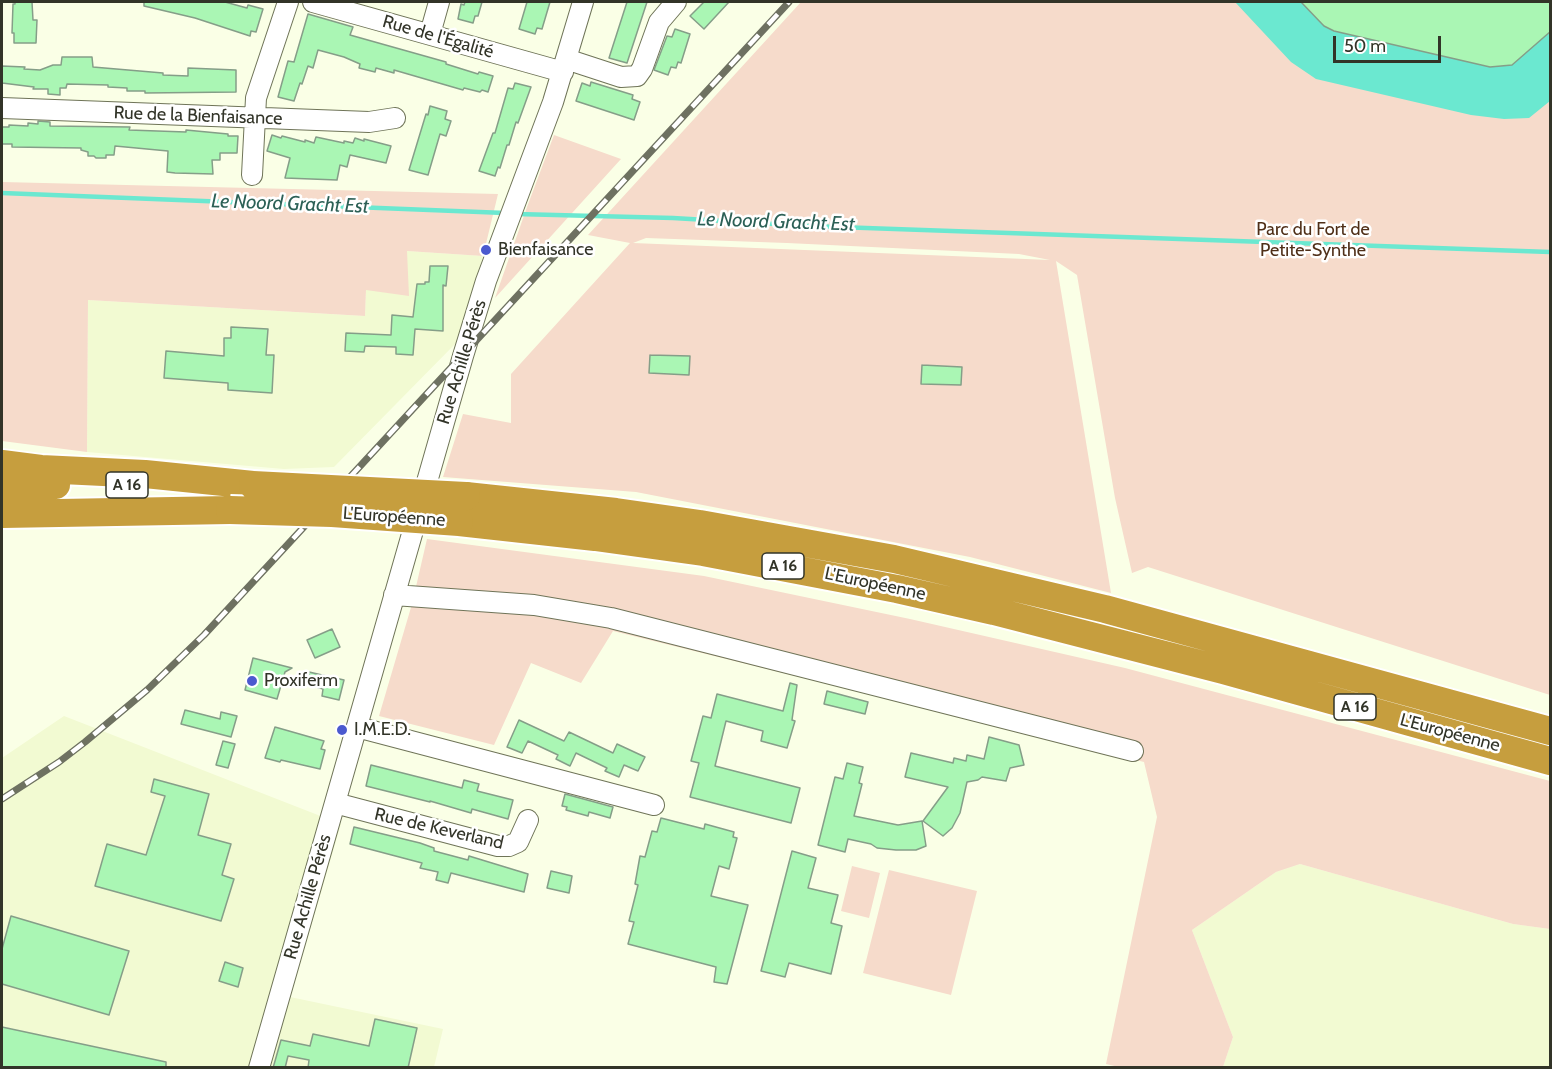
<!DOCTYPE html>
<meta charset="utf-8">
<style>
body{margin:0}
#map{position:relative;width:1552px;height:1069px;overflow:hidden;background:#faffe6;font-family:Cabin,sans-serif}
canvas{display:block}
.frame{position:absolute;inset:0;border:3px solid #323428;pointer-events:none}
.scale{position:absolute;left:1333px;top:36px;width:108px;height:27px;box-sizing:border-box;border:3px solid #323428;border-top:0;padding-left:8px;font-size:18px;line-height:21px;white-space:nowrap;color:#323428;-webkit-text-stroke:4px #fff;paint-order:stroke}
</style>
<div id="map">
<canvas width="1552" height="1069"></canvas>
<div class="frame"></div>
<div class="scale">50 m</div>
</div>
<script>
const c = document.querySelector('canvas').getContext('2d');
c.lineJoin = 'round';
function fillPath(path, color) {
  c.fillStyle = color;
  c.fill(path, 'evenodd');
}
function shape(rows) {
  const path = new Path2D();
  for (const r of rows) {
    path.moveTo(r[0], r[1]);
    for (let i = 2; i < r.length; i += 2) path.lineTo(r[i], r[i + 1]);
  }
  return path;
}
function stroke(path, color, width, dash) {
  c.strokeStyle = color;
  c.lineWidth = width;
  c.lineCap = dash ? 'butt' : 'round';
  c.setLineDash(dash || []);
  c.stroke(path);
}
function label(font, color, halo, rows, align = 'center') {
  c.font = font + ' Cabin,sans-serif';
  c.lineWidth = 5;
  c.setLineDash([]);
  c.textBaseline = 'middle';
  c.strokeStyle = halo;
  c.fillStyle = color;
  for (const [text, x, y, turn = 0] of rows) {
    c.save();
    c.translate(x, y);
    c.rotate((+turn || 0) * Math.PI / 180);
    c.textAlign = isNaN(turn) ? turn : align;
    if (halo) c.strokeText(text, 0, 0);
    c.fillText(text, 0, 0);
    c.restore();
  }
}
fillPath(shape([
 [407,251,483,256,457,342,334,467,284,469,87,452,88,300,365,316,366,290],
 [64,716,341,824,290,997,443,1029,434,1067,2,1068,2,758],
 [1300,864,1513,924,1550,929,1550,1067,1223,1067,1233,1037,1192,930,1276,872]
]), '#f2fad2');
fillPath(shape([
 [801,2,1550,2,1550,695,1148,567,1132,573,1115,498,1077,275,1056,261,1111,593,970,557,636,492,443,477,463,414,511,423,511,374,630,243,588,235],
 [646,238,787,243,1019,254,1050,260,633,243],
 [554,135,621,159,495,298,527,207],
 [2,182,498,194,483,256,407,251,409,296,366,290,365,316,88,300,87,452,2,441],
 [427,539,704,576,910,619,1125,668,1550,781,1550,929,1513,924,1300,864,1276,872,1192,930,1233,1037,1223,1067,1119,1067,1106,1064,1157,817,1144,762,613,631,581,683,531,663,494,745,379,716,412,604],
 [852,866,880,873,869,918,841,911],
 [889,870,977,891,951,995,863,973]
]), '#f6dbcb');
fillPath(shape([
 [1235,2,1301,2,1324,26,1334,31,1490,67,1512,65,1550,31,1550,101,1529,118,1504,119,1471,115,1316,79,1291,62]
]), '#6be8d0');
stroke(shape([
 [2,193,505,213],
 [516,214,673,218,809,226,1550,252]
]), '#6be8d0', 4.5);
const building = shape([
 [15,2,32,2,33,20,37,20,36,43,14,43,14,33,12,33,13,4,15,4,15,2],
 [144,2,225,2,247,8,248,5,263,9,256,32,251,31,250,36,195,18,144,6,144,2],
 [465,2,482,2,478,16,475,16,473,23,458,19,461,4,464,5,465,2],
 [527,2,550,2,542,29,537,28,535,34,519,29,527,2],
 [627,2,647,2,627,63,609,58,627,2],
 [704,2,729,2,704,29,690,16,704,2],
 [1301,2,1551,2,1551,31,1512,65,1490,67,1334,31,1324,26,1301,2],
 [308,14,353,27,350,35,446,62,446,64,478,74,479,72,493,76,488,92,482,90,480,92,464,88,463,90,394,70,394,73,376,68,375,72,359,68,360,64,344,57,318,50,313,68,308,66,302,84,300,83,294,101,278,97,288,61,294,62,308,14],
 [675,29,690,34,681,63,678,62,676,68,671,67,668,75,654,70,667,36,672,37,675,29],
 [62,57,92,57,93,67,163,73,163,75,188,76,188,68,236,70,236,92,145,93,145,91,127,91,127,88,108,87,108,85,67,84,66,88,60,88,60,95,48,94,48,89,33,89,34,87,2,83,2,66,25,67,24,69,40,70,53,65,61,65,62,57],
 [591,82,633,95,632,99,640,102,634,120,576,101,582,83,590,86,591,82],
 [515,83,531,87,518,123,516,122,509,145,507,145,500,168,498,167,495,176,479,171,493,133,495,133,508,88,513,89,515,83],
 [430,106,447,111,445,119,451,121,446,136,440,134,428,175,409,170,426,114,428,115,430,106],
 [38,121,50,122,50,126,130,127,129,130,186,132,186,130,228,134,228,136,238,136,237,153,220,153,220,160,212,160,213,174,175,173,167,172,168,151,115,146,114,155,106,155,106,158,96,158,94,156,88,156,88,152,81,150,81,148,12,147,12,144,2,144,2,127,9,127,9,125,28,126,28,123,38,124,38,121],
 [272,135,281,138,282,136,305,142,305,140,314,143,316,137,344,143,344,141,353,143,355,138,364,141,364,139,391,146,386,163,350,155,347,167,340,165,337,180,285,178,290,158,267,151,272,135],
 [430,266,448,266,446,286,443,285,443,331,415,329,413,355,396,354,396,347,365,346,364,352,345,351,346,333,391,335,392,315,413,317,417,284,425,284,425,282,429,282,430,266],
 [231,327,268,329,266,355,274,355,272,393,228,390,228,383,164,378,166,351,224,356,224,338,231,338,231,327],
 [650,355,690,356,689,375,649,373,650,355],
 [922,365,962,367,961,385,921,384,922,365],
 [332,629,340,647,315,658,307,640,332,629],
 [253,658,292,668,285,672,277,699,245,690,253,658],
 [309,672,344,680,339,700,322,696,323,689,306,684,309,672],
 [790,683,797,685,792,720,795,721,787,748,761,741,763,731,726,721,715,766,800,788,791,823,690,797,699,763,691,761,703,716,711,718,717,694,783,711,790,683],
 [827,691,868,702,865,714,824,704,827,691],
 [185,710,220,719,221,712,237,716,231,737,181,724,185,710],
 [519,720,564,741,569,732,613,753,617,744,645,757,638,771,624,765,619,777,605,771,607,768,576,753,570,766,556,759,558,755,528,741,522,753,507,747,519,720],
 [275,727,324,741,321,749,325,750,320,769,281,760,280,762,265,758,275,727],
 [989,737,1019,745,1024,765,1010,768,1006,781,982,777,978,780,967,782,960,813,952,828,943,836,923,821,948,787,905,777,911,753,953,763,954,758,966,761,967,755,984,759,989,737],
 [223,741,235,744,228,768,216,765,223,741],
 [847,763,863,767,859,783,862,784,854,816,898,825,922,821,926,846,916,850,896,850,877,848,871,844,848,839,845,852,818,845,835,777,843,779,847,763],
 [371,765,462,788,464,780,479,784,477,791,513,800,508,819,472,809,471,813,430,801,430,802,366,786,371,765],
 [154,779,209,794,198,835,231,844,222,875,234,879,221,921,95,886,107,844,146,855,165,796,151,792,154,779],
 [565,794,613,807,610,818,589,812,588,816,566,810,567,807,562,806,565,794],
 [661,818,704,829,705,824,734,832,733,837,737,838,729,869,719,866,711,896,748,905,727,984,714,982,716,967,628,944,634,922,629,921,638,885,635,884,640,856,645,857,652,831,657,832,661,818],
 [354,827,420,843,434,848,434,851,468,860,469,856,528,874,524,892,451,873,448,883,436,880,438,872,420,868,422,863,350,844,354,827],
 [792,851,816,858,808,888,838,895,831,923,842,926,831,974,789,963,785,977,761,971,792,851],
 [551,871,572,876,569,893,547,888,551,871],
 [11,916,129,951,109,1015,2,984,2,949,11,916],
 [225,962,243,968,238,987,219,981,225,962],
 [375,1019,417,1028,408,1068,308,1068,309,1060,288,1056,285,1068,273,1068,281,1040,310,1046,313,1034,369,1046,375,1019],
 [2,1027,166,1062,166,1068,2,1068,2,1027]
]);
fillPath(building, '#aaf6b4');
stroke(building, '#859e88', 1.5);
const minor = shape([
 [313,2,563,72],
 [430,34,439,2],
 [566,59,621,77,637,76,642,69,659,22,676,2],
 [2,108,369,122,395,118],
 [252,175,256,98,288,2],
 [394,595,534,605,611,618,1133,751],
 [357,727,654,805],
 [335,803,498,846,509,846,518,842,528,820],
 [259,1068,463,356,486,281,553,102,583,2]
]);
const highway = shape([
 [2,464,41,469,145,474,253,485],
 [2,487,56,485],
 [466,496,616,512,700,524,894,559,1105,609,1550,731],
 [2,514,230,510],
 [459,522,595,537,703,552,897,589,994,611,1223,670,1550,761]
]);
stroke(minor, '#6f7458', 22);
stroke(highway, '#fff', 32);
stroke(minor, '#fff', 20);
stroke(highway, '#c69e3e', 28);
const rail = shape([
 [2,799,59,762,85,742,147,690,204,635,789,2]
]);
stroke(rail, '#6e7161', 7);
stroke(rail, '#fff', 4.5, [14]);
const highwayBridge = shape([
 [253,485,466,496],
 [230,510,332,513,459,522]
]);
stroke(highwayBridge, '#fff', 32, []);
stroke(highwayBridge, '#c69e3e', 28);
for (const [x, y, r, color] of [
 [486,250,6,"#4b5acf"],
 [252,681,6,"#4b5acf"],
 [342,730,6,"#4b5acf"]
]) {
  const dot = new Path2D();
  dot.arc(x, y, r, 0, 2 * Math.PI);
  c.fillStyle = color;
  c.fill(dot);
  stroke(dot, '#fff', 2);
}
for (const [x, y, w] of [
 [127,485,42],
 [783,566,42],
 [1355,707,42]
]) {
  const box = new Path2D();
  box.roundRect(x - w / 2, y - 13, w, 26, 4.5);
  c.fillStyle = '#fff';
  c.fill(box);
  stroke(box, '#323428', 1.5);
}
label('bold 16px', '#323428', null, [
 ["A 16",127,485],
 ["A 16",783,566],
 ["A 16",1355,707]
]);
label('18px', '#323428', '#fff', [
 ["Rue de l'Égalité",438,37,16],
 ["Rue de la Bienfaisance",198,116,2],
 ["Rue Achille Pérès",462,362,-73],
 ["L'Européenne",394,517,4],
 ["L'Européenne",875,584,12],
 ["L'Européenne",1450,733,15],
 ["Rue de Keverland",439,829,13],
 ["Rue Achille Pérès",308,897,-74]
]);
label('18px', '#4f2f18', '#fff', [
 ["Parc du Fort de",1313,230],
 ["Petite-Synthe",1313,251]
]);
label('18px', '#323428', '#fff', [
 ["Bienfaisance",498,250],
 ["Proxiferm",264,681],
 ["I.M.E.D.",354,730]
], 'left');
label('italic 20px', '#2c6056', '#fff', [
 ["Le Noord Gracht Est",290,204,2],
 ["Le Noord Gracht Est",776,222,2]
]);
</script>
